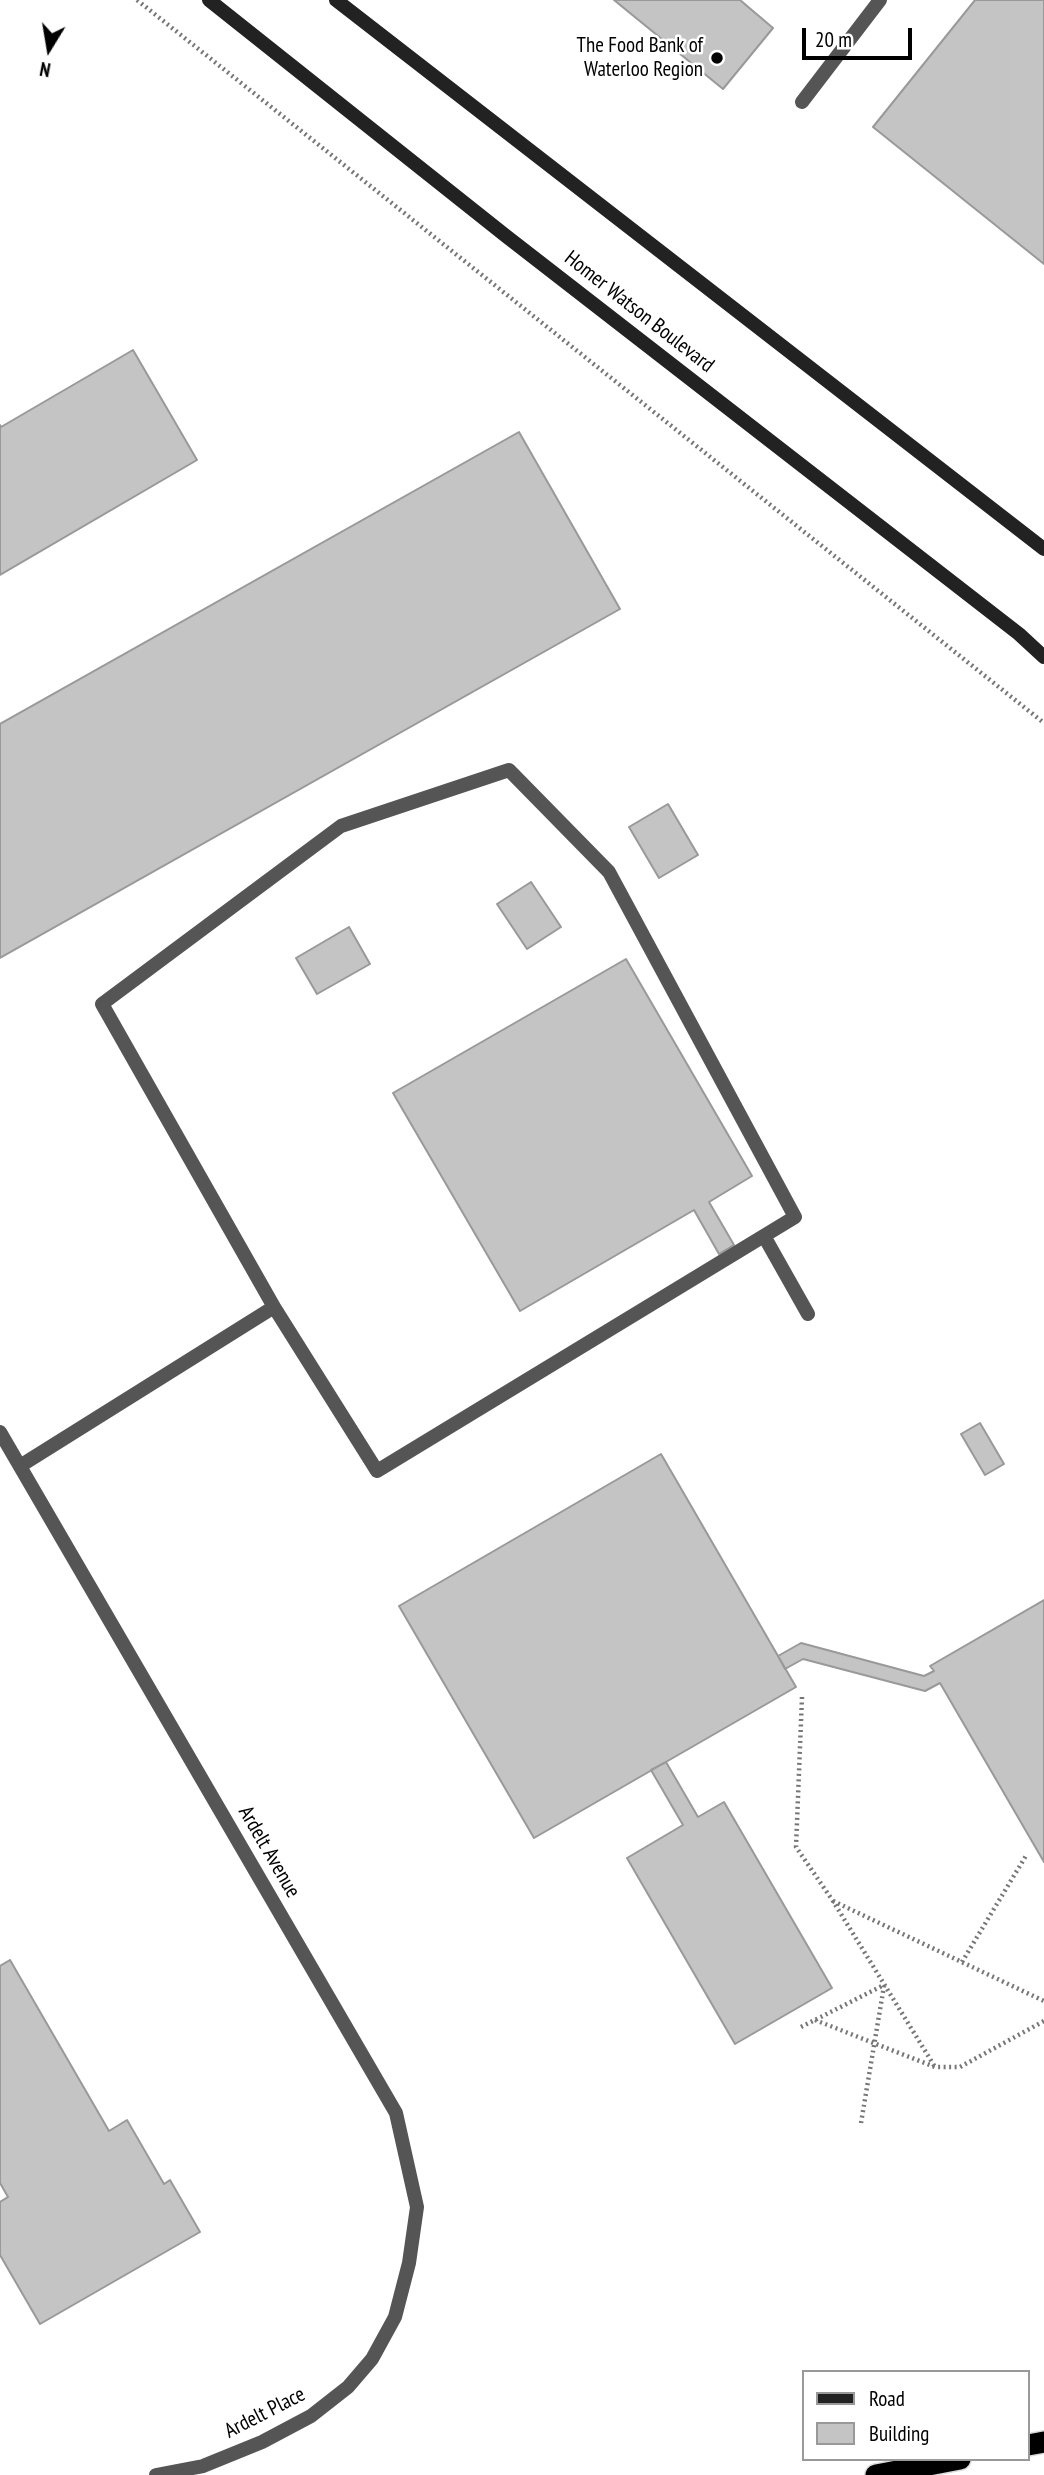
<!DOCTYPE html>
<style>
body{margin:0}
#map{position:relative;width:1044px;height:2475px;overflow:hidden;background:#fff;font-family:"PT Sans Narrow",sans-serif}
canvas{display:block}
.legend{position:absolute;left:802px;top:2370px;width:228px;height:91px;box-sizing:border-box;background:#fff;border:2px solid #999;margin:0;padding:9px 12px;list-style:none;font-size:21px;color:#000}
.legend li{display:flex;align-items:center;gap:14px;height:35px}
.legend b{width:35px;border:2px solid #999}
.north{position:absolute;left:14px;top:14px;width:70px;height:70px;-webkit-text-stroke:5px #fff;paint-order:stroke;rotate:191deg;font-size:19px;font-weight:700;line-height:28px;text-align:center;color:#000}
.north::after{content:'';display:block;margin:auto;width:24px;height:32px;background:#000;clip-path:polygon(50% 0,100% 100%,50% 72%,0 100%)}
.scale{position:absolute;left:802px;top:28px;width:110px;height:32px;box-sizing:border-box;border:4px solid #000;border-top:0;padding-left:9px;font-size:21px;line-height:24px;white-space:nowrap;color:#000;-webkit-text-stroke:5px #fff;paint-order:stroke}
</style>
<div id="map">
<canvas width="1044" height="2475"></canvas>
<ul class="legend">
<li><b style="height:9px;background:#222"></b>Road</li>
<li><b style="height:19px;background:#c4c4c4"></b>Building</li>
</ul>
<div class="north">N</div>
<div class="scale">20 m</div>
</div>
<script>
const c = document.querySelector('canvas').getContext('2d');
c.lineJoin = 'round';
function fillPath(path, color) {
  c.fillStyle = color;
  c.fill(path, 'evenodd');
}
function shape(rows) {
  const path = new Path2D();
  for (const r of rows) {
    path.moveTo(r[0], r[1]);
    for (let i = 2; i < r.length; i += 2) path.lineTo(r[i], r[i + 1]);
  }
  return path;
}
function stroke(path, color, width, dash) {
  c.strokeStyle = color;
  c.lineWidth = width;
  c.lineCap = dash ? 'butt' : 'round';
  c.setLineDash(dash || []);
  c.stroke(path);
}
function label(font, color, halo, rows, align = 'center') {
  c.font = font + ' "PT Sans Narrow",sans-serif';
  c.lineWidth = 5;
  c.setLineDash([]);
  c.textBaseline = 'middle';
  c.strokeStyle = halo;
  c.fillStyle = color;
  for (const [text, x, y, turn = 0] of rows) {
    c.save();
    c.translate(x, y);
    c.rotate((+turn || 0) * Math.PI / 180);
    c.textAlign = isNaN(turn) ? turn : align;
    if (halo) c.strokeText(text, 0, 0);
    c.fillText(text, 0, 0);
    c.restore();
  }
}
const building = shape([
 [614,0,740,0,773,28,723,89,614,0],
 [975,0,1044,0,1044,264,873,127,975,0],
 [133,350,197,460,0,575,0,425,1,427,133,350],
 [519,432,620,609,0,958,0,724,519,432],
 [668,804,698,855,659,878,629,827,668,804],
 [531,882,561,927,527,949,497,904,531,882],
 [349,927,370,964,317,994,296,958,349,927],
 [626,959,752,1176,709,1202,734,1245,719,1254,694,1210,520,1311,393,1093,626,959],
 [980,1423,1004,1464,985,1475,961,1434,980,1423],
 [661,1454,796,1687,534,1838,399,1606,661,1454],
 [1044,1600,1044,1862,940,1683,925,1691,803,1659,785,1669,778,1656,801,1643,924,1676,934,1671,930,1666,1044,1600],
 [666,1762,698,1817,724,1802,832,1988,735,2044,627,1858,683,1825,651,1770,666,1762],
 [10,1960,109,2131,127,2120,164,2184,170,2180,200,2232,40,2324,0,2255,0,2202,8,2197,0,2183,0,1966,10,1960]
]);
fillPath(building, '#c4c4c4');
stroke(building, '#999', 2);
const highway = shape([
 [1028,2445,1044,2442],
 [876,2475,960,2459]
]);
stroke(highway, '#dbdbdb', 24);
stroke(shape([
 [137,0,1044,723],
 [802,1697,796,1847,833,1901,935,2067],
 [833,1901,1044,2001],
 [962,1962,1027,1854],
 [815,2020,935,2067,960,2067,1044,2021],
 [801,2027,884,1985],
 [861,2123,884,1986]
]), '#777', 4.5, [2, 3.5]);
stroke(shape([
 [802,102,880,0],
 [764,1236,808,1314],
 [20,1466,274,1307,102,1004,341,826,509,770,609,872,795,1217,377,1471,274,1307]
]), '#555', 14);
stroke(shape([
 [0,1432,396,2113,417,2207,409,2263,395,2317,372,2359,348,2387,311,2416,262,2442,203,2466,156,2475]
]), '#555', 14);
stroke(shape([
 [209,0,506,236,1019,634,1044,657],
 [336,0,1044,549]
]), '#222', 14);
stroke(highway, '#000', 21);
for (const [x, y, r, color] of [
 [717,58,7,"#000"]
]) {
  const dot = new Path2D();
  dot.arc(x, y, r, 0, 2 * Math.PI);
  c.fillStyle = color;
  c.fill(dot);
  stroke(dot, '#fff', 2.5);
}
label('21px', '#000', '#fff', [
 ["The Food Bank of",703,46],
 ["Waterloo Region",703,70]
], 'right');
label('21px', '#000', '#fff', [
 ["Homer Watson Boulevard",639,312,38],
 ["Ardelt Avenue",269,1852,60],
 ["Ardelt Place",265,2413,-27]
]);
</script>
